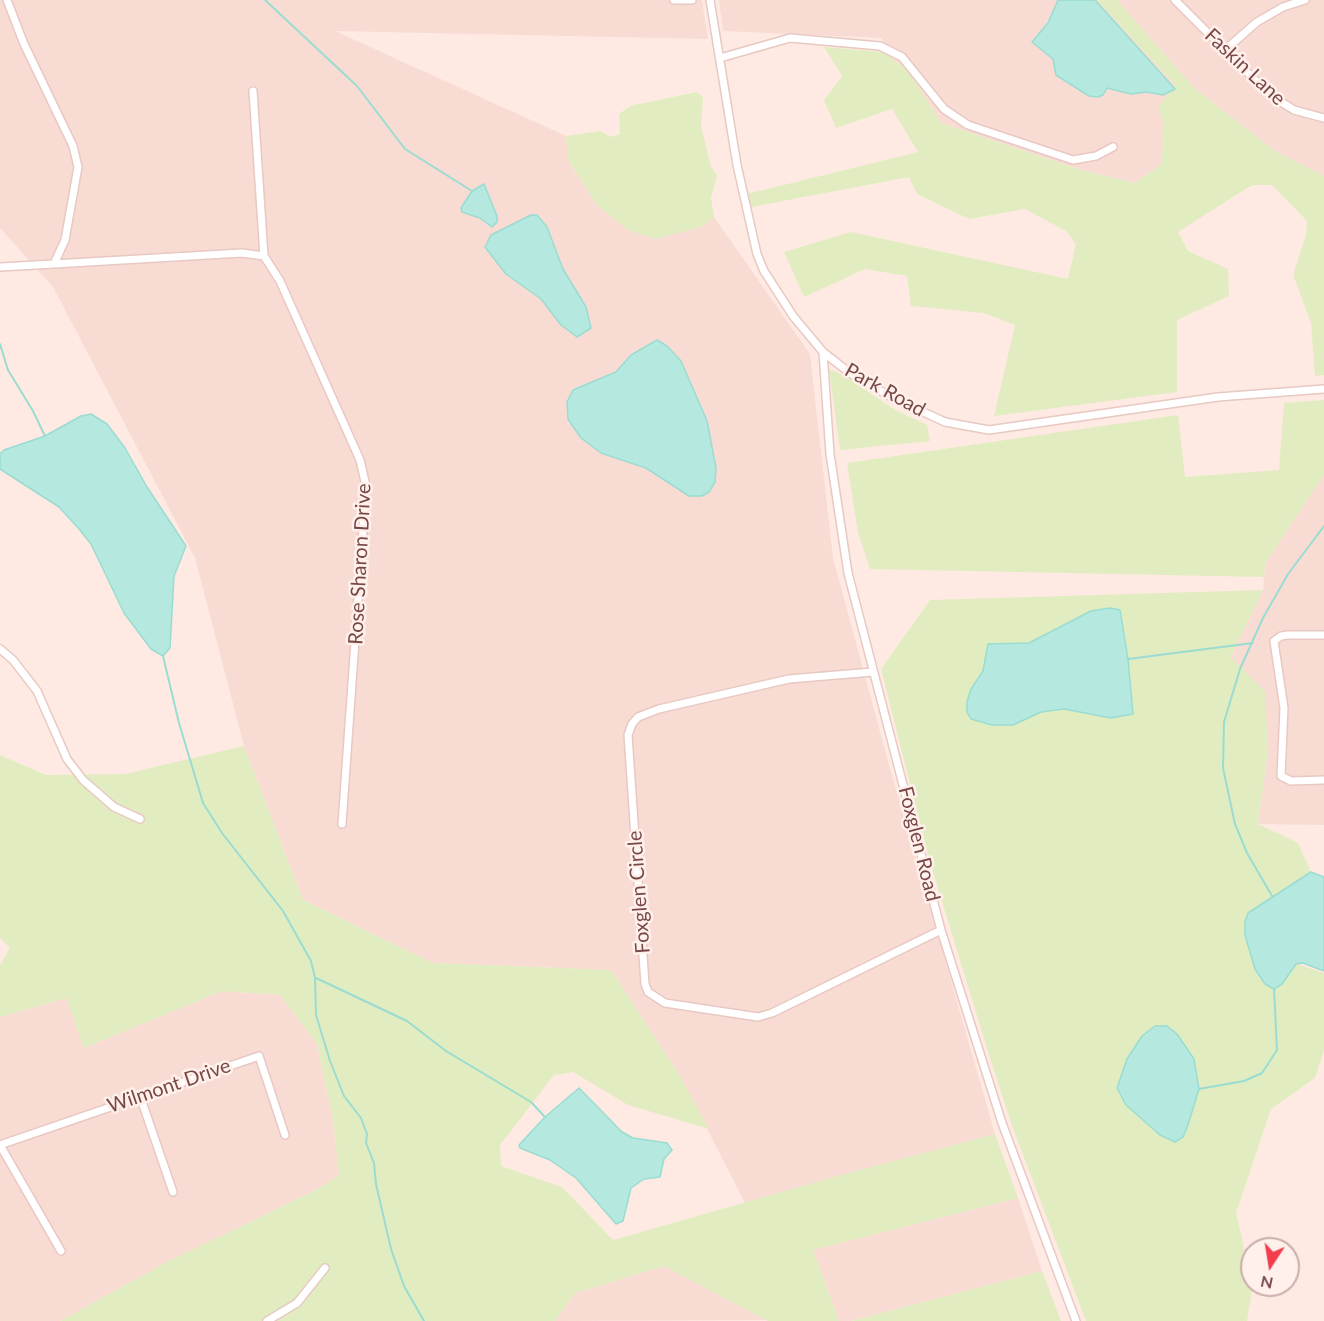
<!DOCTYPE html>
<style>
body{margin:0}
#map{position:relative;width:1324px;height:1321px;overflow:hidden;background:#feeae2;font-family:Lato,sans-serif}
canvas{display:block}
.north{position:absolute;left:1240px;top:1237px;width:60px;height:60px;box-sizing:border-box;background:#fff0eb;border:2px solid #c9ada9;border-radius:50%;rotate:192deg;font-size:16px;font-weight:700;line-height:24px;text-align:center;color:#784846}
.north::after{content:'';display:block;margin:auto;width:21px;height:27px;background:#f33d4f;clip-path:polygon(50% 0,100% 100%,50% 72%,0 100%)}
</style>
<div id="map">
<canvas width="1324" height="1321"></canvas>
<div class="north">N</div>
</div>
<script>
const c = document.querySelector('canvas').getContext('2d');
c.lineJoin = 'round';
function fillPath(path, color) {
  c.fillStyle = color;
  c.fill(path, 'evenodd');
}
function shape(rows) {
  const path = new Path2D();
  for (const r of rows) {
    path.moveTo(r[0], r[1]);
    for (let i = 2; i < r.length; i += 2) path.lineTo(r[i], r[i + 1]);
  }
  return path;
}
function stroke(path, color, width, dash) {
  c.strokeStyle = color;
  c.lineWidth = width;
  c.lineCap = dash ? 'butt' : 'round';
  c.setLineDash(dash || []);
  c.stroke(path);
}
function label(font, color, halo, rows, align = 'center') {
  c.font = font + ' Lato,sans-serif';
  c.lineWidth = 5;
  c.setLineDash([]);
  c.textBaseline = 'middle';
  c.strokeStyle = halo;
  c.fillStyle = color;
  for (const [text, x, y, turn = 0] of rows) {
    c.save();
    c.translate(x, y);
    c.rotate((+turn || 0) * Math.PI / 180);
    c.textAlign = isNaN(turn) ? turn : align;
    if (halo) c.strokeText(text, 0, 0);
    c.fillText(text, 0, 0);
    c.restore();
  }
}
fillPath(shape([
 [0,0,702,0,708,39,335,31,566,136,569,162,597,205,628,230,701,227,714,217,810,354,833,558,888,761,995,1134,745,1203,680,1076,611,970,433,963,303,900,244,746,195,558,53,287,0,228],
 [719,0,1097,0,1175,85,1175,89,1159,107,1163,121,1162,164,1135,183,1081,170,941,123,909,71,883,52,882,38,723,31],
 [1117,0,1324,0,1324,176,1275,151,1194,88],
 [1324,474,1324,825,1258,824,1268,749,1231,657,1263,590,1265,564],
 [222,991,280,995,317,1044,333,1120,339,1175,316,1190,167,1262,60,1321,0,1321,0,1017,67,998,84,1048],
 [1018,1198,1042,1271,851,1321,839,1321,813,1250],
 [664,1266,768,1320,555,1321,575,1293]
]), '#f8dcd3');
fillPath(shape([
 [1097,0,1117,0,1194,88,1275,151,1324,176,1324,375,1315,376,1311,323,1293,275,1306,235,1307,221,1272,185,1252,185,1178,232,1188,251,1228,269,1229,296,1177,320,1177,392,994,416,1015,325,984,313,911,306,907,276,865,269,804,297,784,252,851,232,1068,279,1076,244,1066,231,1025,209,969,219,917,194,909,177,746,208,743,195,918,152,892,109,836,128,824,100,842,76,824,47,883,52,909,71,941,123,1081,170,1135,183,1162,164,1163,121,1158,107,1175,85],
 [697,92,703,97,701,126,710,164,717,176,711,198,714,217,701,227,655,239,628,230,597,205,568,160,566,136,601,131,610,137,620,134,619,114,630,106],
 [829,369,845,376,895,410,927,425,930,441,840,450],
 [1324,400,1324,474,1265,564,1264,577,870,569,858,533,847,463,1178,415,1185,477,1279,470,1284,403],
 [1263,590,1231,657,1265,692,1268,749,1258,824,1298,843,1311,872,1248,913,1282,984,1296,964,1324,973,1324,1050,1315,1078,1271,1109,1236,1213,1253,1285,1247,1321,1086,1321,1011,1123,990,1058,929,859,881,669,930,600],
 [244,746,303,900,433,963,611,970,680,1076,709,1129,628,1105,573,1072,554,1075,500,1145,501,1166,562,1187,613,1240,841,1175,995,1134,1018,1198,813,1250,839,1321,768,1321,664,1266,575,1293,555,1321,60,1321,167,1262,316,1190,339,1175,333,1120,317,1044,280,995,222,991,84,1048,66,998,0,1017,0,965,10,948,0,938,0,755,46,775,125,774],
 [1042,1271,1061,1321,851,1321]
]), '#e1edc0');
const water = shape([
 [1058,0,1095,0,1175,89,1163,95,1147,92,1131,94,1107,88,1103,95,1098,97,1089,96,1056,75,1053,59,1032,42,1048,23,1058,0],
 [484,184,497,216,497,222,492,227,480,218,462,212,461,208,472,191,484,184],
 [531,215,537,215,547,227,563,269,586,307,591,328,577,337,561,325,541,299,506,274,485,247,491,235,531,215],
 [657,340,667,346,681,361,707,421,716,468,715,482,709,492,702,496,689,496,646,468,601,453,581,438,568,419,567,402,573,390,616,372,631,355,657,340],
 [91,414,107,424,125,448,147,487,186,546,174,576,170,648,163,656,151,649,124,613,91,544,79,529,59,507,0,469,0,454,4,450,45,436,81,416,91,414],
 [1110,608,1120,610,1128,659,1133,714,1111,718,1064,709,1041,712,1013,725,992,725,971,719,967,712,967,702,971,689,983,671,988,644,1029,643,1091,611,1110,608],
 [1311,872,1324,877,1324,971,1303,963,1296,964,1282,984,1274,989,1265,984,1255,969,1245,935,1245,922,1248,913,1311,872],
 [1155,1026,1167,1026,1177,1034,1194,1059,1199,1089,1187,1128,1183,1137,1175,1142,1160,1135,1126,1105,1117,1088,1127,1059,1142,1036,1155,1026],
 [579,1088,622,1132,633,1138,667,1143,672,1150,664,1159,660,1177,644,1179,631,1188,623,1221,616,1224,576,1178,550,1160,520,1148,519,1145,545,1117,579,1088]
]);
fillPath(water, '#b5e9e0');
stroke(water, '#9adcd1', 1.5);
stroke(shape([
 [265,0,357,86,405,149,472,191],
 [0,344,8,370,33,411,45,436],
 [163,656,179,723,203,803,222,833,283,911,311,961,315,978,316,1015,330,1061,344,1096,361,1118,367,1134,366,1143,374,1163,376,1184,391,1249,404,1286,424,1321],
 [1128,659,1253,643],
 [1272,896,1247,853,1235,824,1223,768,1224,722,1240,669,1263,618,1288,574,1324,526],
 [316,978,407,1021,446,1051,531,1102,545,1117],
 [1199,1089,1244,1081,1262,1073,1277,1050,1274,989]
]), '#9adcd1', 2);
const street = shape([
 [674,0,692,0],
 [710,0,737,165,757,254,764,271,793,316,823,352,850,373,891,397,945,422,989,430,1218,397,1324,389],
 [1175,0,1270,95,1294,110,1324,118],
 [1225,50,1257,22,1283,7,1305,0],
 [720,58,790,38,880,46,902,57,944,109,968,125,1073,160,1096,156,1113,147],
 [253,91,264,256,280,281,360,460,366,486,342,824],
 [54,264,242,253,264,256],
 [0,267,54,264,65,240,78,167,73,146,24,44,7,0],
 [823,352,830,454,848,573,923,862,941,930,1002,1123,1076,1321],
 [1324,635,1288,635,1281,636,1274,641,1284,708,1281,776,1291,781,1324,780],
 [0,649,13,660,37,691,67,759,83,780,114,807,140,819],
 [873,672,789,679,659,709,638,717,632,724,628,735,645,984,648,992,665,1003,758,1017,772,1013,941,930],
 [140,1096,173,1192],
 [0,1145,259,1056,285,1135],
 [0,1145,61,1251],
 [267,1321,297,1303,325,1268]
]);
stroke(street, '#e8c8c2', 10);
stroke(street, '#fff', 7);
label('20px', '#784846', '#fff0eb', [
 ["Faskin Lane",1245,67,43],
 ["Park Road",885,390,29],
 ["Rose Sharon Drive",360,564,-87],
 ["Foxglen Road",919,844,76],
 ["Foxglen Circle",639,892,-94],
 ["Wilmont Drive",169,1086,-19]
]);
</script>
